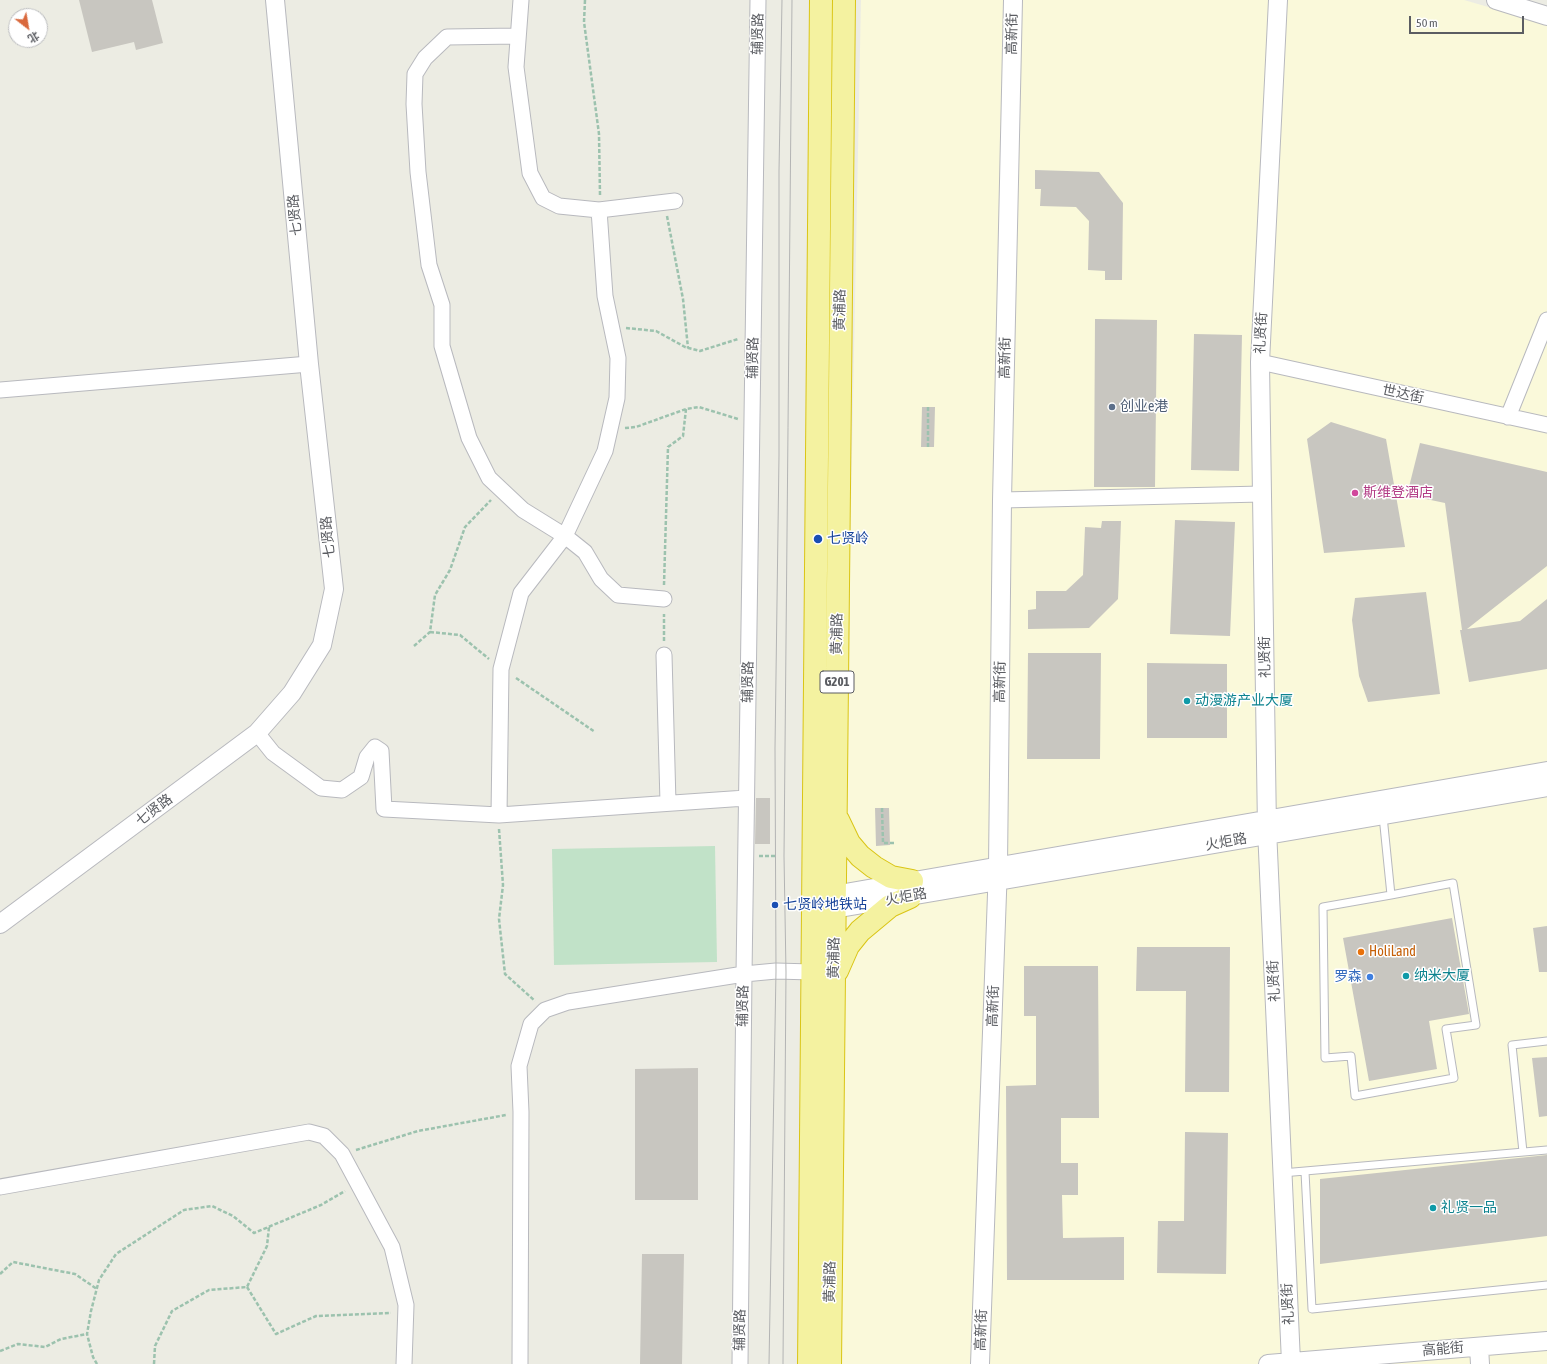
<!DOCTYPE html>
<meta charset="utf-8">
<style>
body{margin:0}
#map{position:relative;width:1547px;height:1364px;overflow:hidden;background:#ecece3;font-family:"Asap Condensed","Noto Sans SC",sans-serif}
canvas{display:block}
.north{position:absolute;left:8px;top:8px;width:40px;height:40px;box-sizing:border-box;background:#fff;border:1px solid #bdbec0;border-radius:50%;rotate:149deg;font-size:11px;font-weight:700;line-height:16px;text-align:center;color:#5b5d62}
.north::after{content:'';display:block;margin:auto;width:14px;height:18px;background:#d9683c;clip-path:polygon(50% 0,100% 100%,50% 72%,0 100%)}
.scale{position:absolute;left:1409px;top:16px;width:115px;height:18px;box-sizing:border-box;border:2px solid #5b5d62;border-top:0;padding-left:5px;font-size:12px;line-height:14px;white-space:nowrap;color:#5b5d62;-webkit-text-stroke:3px #fff;paint-order:stroke}
</style>
<div id="map">
<canvas width="1547" height="1364"></canvas>
<div class="north">北</div>
<div class="scale">50 m</div>
</div>
<script>
const c = document.querySelector('canvas').getContext('2d');
c.lineJoin = 'round';
function fillPath(path, color) {
  c.fillStyle = color;
  c.fill(path, 'evenodd');
}
function shape(rows) {
  const path = new Path2D();
  for (const r of rows) {
    path.moveTo(r[0], r[1]);
    for (let i = 2; i < r.length; i += 2) path.lineTo(r[i], r[i + 1]);
  }
  return path;
}
function stroke(path, color, width, dash) {
  c.strokeStyle = color;
  c.lineWidth = width;
  c.lineCap = dash ? 'butt' : 'round';
  c.setLineDash(dash || []);
  c.stroke(path);
}
function label(font, color, halo, rows, align = 'center') {
  c.font = font + ' "Asap Condensed","Noto Sans SC",sans-serif';
  c.lineWidth = 3;
  c.setLineDash([]);
  c.textBaseline = 'middle';
  c.strokeStyle = halo;
  c.fillStyle = color;
  for (const [text, x, y, turn = 0] of rows) {
    c.save();
    c.translate(x, y);
    c.rotate((+turn || 0) * Math.PI / 180);
    c.textAlign = isNaN(turn) ? turn : align;
    if (halo) c.strokeText(text, 0, 0);
    c.fillText(text, 0, 0);
    c.restore();
  }
}
fillPath(shape([
 [861,0,1464,0,1547,24,1547,1364,841,1364,844,856]
]), '#faf9da');
fillPath(shape([
 [715,846,717,962,554,965,552,849]
]), '#c1e2c8');
fillPath(shape([
 [79,0,152,0,163,43,136,50,134,42,92,52],
 [1035,170,1099,172,1123,203,1122,280,1105,280,1105,271,1088,270,1089,221,1076,207,1040,206,1041,189,1035,189],
 [1095,319,1157,320,1155,487,1094,487],
 [1194,334,1242,335,1239,471,1191,470],
 [922,407,935,407,934,447,921,447],
 [1331,422,1386,439,1405,547,1324,553,1307,439],
 [1420,443,1547,472,1547,566,1467,629,1520,621,1547,599,1547,669,1469,682,1460,630,1462,630,1445,503,1407,495],
 [1175,520,1235,522,1230,636,1170,634],
 [1102,521,1121,521,1118,599,1089,628,1028,629,1028,610,1036,609,1036,591,1066,591,1083,575,1085,527,1101,528],
 [1426,592,1440,694,1368,702,1359,676,1352,620,1355,598],
 [1028,653,1101,653,1100,759,1027,759],
 [1147,663,1227,664,1227,738,1147,738],
 [756,798,770,798,770,844,755,844],
 [875,808,889,808,890,845,876,846],
 [1452,918,1469,1014,1429,1021,1437,1069,1369,1081,1343,938],
 [1547,926,1547,972,1539,972,1533,928],
 [1137,947,1230,947,1229,1092,1185,1092,1186,991,1136,991],
 [1024,966,1098,966,1099,1118,1061,1118,1061,1163,1078,1163,1078,1195,1062,1195,1063,1238,1124,1237,1124,1280,1007,1280,1006,1086,1036,1085,1036,1016,1024,1016],
 [1547,1057,1547,1116,1539,1117,1532,1058],
 [698,1068,698,1200,635,1200,635,1069],
 [1185,1132,1228,1133,1226,1274,1157,1273,1158,1221,1184,1221],
 [1547,1155,1547,1236,1320,1264,1320,1179],
 [642,1254,684,1254,682,1364,640,1364]
]), '#c8c6c0');
const service = shape([
 [1383,816,1391,895,1323,907,1325,1058,1351,1056,1355,1096,1454,1078,1446,1029,1476,1025,1453,883,1391,895],
 [1523,1152,1512,1045,1547,1041],
 [1305,1172,1312,1309,1547,1285],
 [1282,1173,1547,1150]
]);
const minor = shape([
 [521,0,516,67,530,173,543,198,559,206,599,210,675,201],
 [518,36,447,37,425,58,415,74,414,104,418,172,429,265,442,305,442,346,469,438,489,478,523,510,565,536,585,552,601,579,618,595,664,599],
 [1260,362,1547,425],
 [0,390,309,364],
 [1508,417,1547,320],
 [1002,500,1262,494],
 [664,655,668,803],
 [257,733,273,753,321,788,342,790,361,777,367,757,375,747,381,751,384,809,499,815,746,798],
 [499,815,501,669,521,593,565,536,605,451,617,398,618,358,605,296,599,210],
 [0,1187,309,1132,324,1136,342,1154,392,1247,406,1305,404,1364],
 [520,1364,521,1112,519,1066,531,1024,545,1010,568,1002,744,974,776,971,812,972],
 [740,1364,744,974,758,0]
]);
const tertiary = shape([
 [1278,0,1260,362,1267,829,1291,1362],
 [1496,0,1547,16],
 [822,897,1547,771],
 [823,903,834,909,1547,787],
 [0,924,257,733,292,693,322,645,334,589,309,364,275,0],
 [1479,1347,1480,1364],
 [980,1364,998,866,1002,500,1013,0],
 [1268,1364,1547,1341]
]);
const trunk = shape([
 [838,820,849,843,860,856,874,867,891,877,912,881],
 [837,971,848,946,860,931,890,906,910,897],
 [809,1364,821,0],
 [830,1364,844,0]
]);
stroke(service, '#b8b9be', 9);
stroke(minor, '#b8b9be', 17);
stroke(tertiary, '#b8b9be', 20);
stroke(trunk, '#dac515', 24);
stroke(shape([
 [585,0,584,22,599,134,600,195],
 [667,216,683,299,688,348],
 [626,328,656,331,685,347,700,351,738,339],
 [625,428,636,427,686,409,699,407,738,419],
 [928,447,928,407],
 [664,585,668,447,683,436,686,409],
 [430,632,460,635,489,659],
 [664,641,664,614],
 [414,646,430,632,435,595,450,570,465,527,491,500],
 [516,678,595,732],
 [882,808,883,843,896,843],
 [499,829,503,885,499,919,505,974,535,1001],
 [759,856,775,856],
 [356,1150,418,1131,506,1115],
 [0,1274,13,1262,75,1274,97,1289],
 [247,1287,276,1334,316,1316,391,1313],
 [0,1351,18,1344,45,1347,61,1339,87,1334],
 [97,1364,93,1357,87,1334,91,1311,99,1280,116,1254,184,1210,212,1206,233,1216,254,1233,321,1205,345,1191],
 [154,1364,155,1346,172,1311,209,1290,247,1287,267,1246,269,1227]
]), '#9cc2ae', 2.5, [4, 2]);
stroke(service, '#fff', 7);
stroke(minor, '#fff', 15);
stroke(tertiary, '#fff', 18);
stroke(trunk, '#f4f2a0', 22);
stroke(shape([
 [769,1364,776,971,775,748,779,455,779,171,782,0],
 [783,1364,786,972,784,856,792,0]
]), '#b3b4b4', 1);
for (const [x, y, r, color] of [
 [1112,407,4,"#5c6f8a"],
 [1355,493,4,"#d1479c"],
 [818,539,5,"#1a4fb4"],
 [1187,701,4,"#0f9aa8"],
 [775,905,4,"#1a4fb4"],
 [1361,952,4,"#e8710a"],
 [1406,976,4,"#0f9aa8"],
 [1370,977,4,"#3f7fe0"],
 [1433,1208,4,"#0f9aa8"]
]) {
  const dot = new Path2D();
  dot.arc(x, y, r, 0, 2 * Math.PI);
  c.fillStyle = color;
  c.fill(dot);
  stroke(dot, '#fff', 1.5);
}
for (const [x, y, w] of [
 [837,682,34]
]) {
  const box = new Path2D();
  box.roundRect(x - w / 2, y - 11, w, 22, 3);
  c.fillStyle = '#fff';
  c.fill(box);
  stroke(box, '#5b5d62', 1);
}
label('bold 13px', '#5b5d62', null, [
 ["G201",837,682]
]);
label('14px', '#5b5d62', '#fff', [
 ["辅贤路",758,34,-89],
 ["高新街",1012,34,-89],
 ["七贤路",295,215,-95],
 ["黄浦路",840,310,-89],
 ["礼贤街",1261,333,-87],
 ["辅贤路",753,358,-89],
 ["高新街",1005,358,-89],
 ["世达街",1403,394,12],
 ["七贤路",328,537,-96],
 ["黄浦路",837,634,-89],
 ["礼贤街",1265,657,-91],
 ["辅贤路",748,682,-89],
 ["高新街",1000,682,-89],
 ["七贤路",154,810,-37],
 ["火炬路",1226,842,-10],
 ["火炬路",906,897,-10],
 ["黄浦路",834,958,-89],
 ["礼贤街",1274,981,-93],
 ["辅贤路",743,1006,-89],
 ["高新街",993,1006,-88],
 ["黄浦路",830,1282,-89],
 ["礼贤街",1288,1304,-93],
 ["辅贤路",740,1330,-89],
 ["高新街",981,1330,-88],
 ["高能街",1443,1349,-5]
]);
label('14px', '#4e5e75', '#fff', [
 ["创业e港",1120,407]
], 'left');
label('14px', '#b23c85', '#fff', [
 ["斯维登酒店",1363,493]
], 'left');
label('14px', '#164399', '#fff', [
 ["七贤岭",827,539],
 ["七贤岭地铁站",783,905]
], 'left');
label('14px', '#0d838f', '#fff', [
 ["动漫游产业大厦",1195,701],
 ["纳米大厦",1414,976],
 ["礼贤一品",1441,1208]
], 'left');
label('14px', '#c56008', '#fff', [
 ["HoliLand",1369,952]
], 'left');
label('14px', '#366cbe', '#fff', [
 ["罗森",1362,977]
], 'right');
</script>
